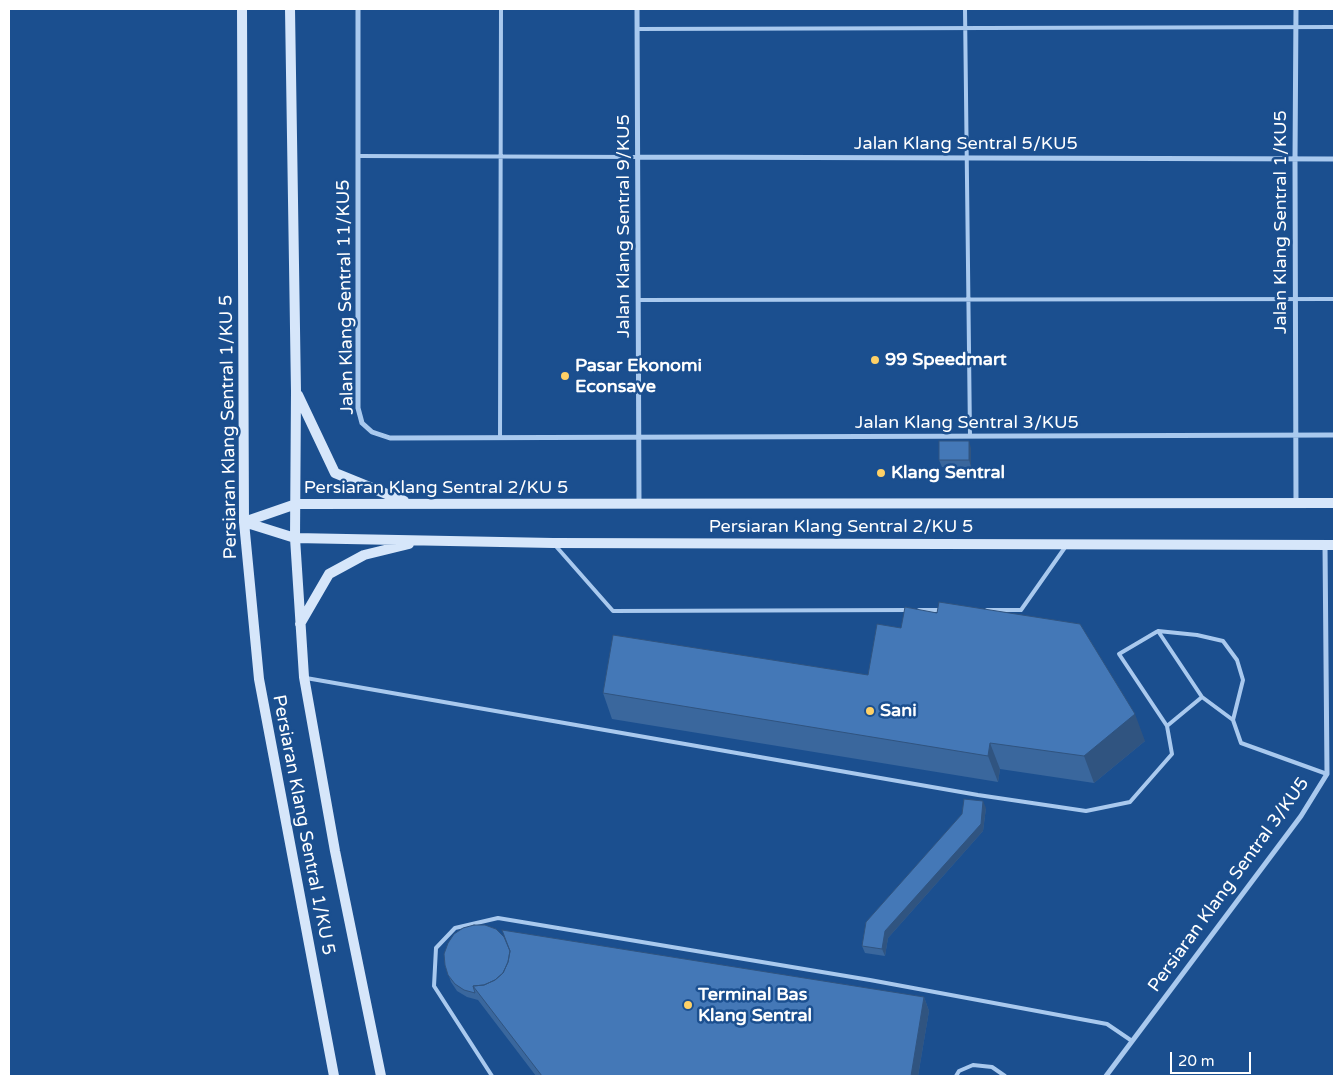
<!DOCTYPE html>
<style>
body{margin:0}
#map{position:relative;width:1343px;height:1085px;overflow:hidden;background:#1b4f8f;font-family:"Varela Round",sans-serif}
canvas{display:block}
.frame{position:absolute;inset:0;border:10px solid #fff;pointer-events:none}
.scale{position:absolute;left:1170px;top:1052px;width:81px;height:22px;box-sizing:border-box;border:2px solid #fff;border-top:0;padding-left:6px;font-size:15px;line-height:18px;white-space:nowrap;color:#fff;-webkit-text-stroke:4px #1b4f8f;paint-order:stroke}
</style>
<div id="map">
<canvas width="1343" height="1085"></canvas>
<div class="frame"></div>
<div class="scale">20 m</div>
</div>
<script>
const c = document.querySelector('canvas').getContext('2d');
c.lineJoin = 'round';
function shape(rows) {
  const path = new Path2D();
  for (const r of rows) {
    path.moveTo(r[0], r[1]);
    for (let i = 2; i < r.length; i += 2) path.lineTo(r[i], r[i + 1]);
  }
  return path;
}
function stroke(path, color, width, dash) {
  c.strokeStyle = color;
  c.lineWidth = width;
  c.lineCap = dash ? 'butt' : 'round';
  c.setLineDash(dash || []);
  c.stroke(path);
}
function fillPath(path, color) {
  c.fillStyle = color;
  c.fill(path, 'evenodd');
}
function label(font, color, halo, rows, align = 'center') {
  c.font = font + ' "Varela Round",sans-serif';
  c.lineWidth = 5;
  c.setLineDash([]);
  c.textBaseline = 'middle';
  c.strokeStyle = halo;
  c.fillStyle = color;
  for (const [text, x, y, turn = 0] of rows) {
    c.save();
    c.translate(x, y);
    c.rotate((+turn || 0) * Math.PI / 180);
    c.textAlign = isNaN(turn) ? turn : align;
    if (halo) c.strokeText(text, 0, 0);
    c.fillText(text, 0, 0);
    c.restore();
  }
}
stroke(shape([
 [965,9,970,436],
 [637,29,1334,27],
 [358,156,638,157],
 [638,300,1334,299],
 [500,438,501,9],
 [554,544,613,611,910,610],
 [919,610,942,610],
 [987,610,1021,610,1066,546],
 [306,678,978,795,1086,811,1130,802,1172,754,1167,726,1119,654,1158,631],
 [1233,720,1243,680,1237,660,1223,641,1197,635,1158,631,1202,697,1233,720,1241,743,1327,774],
 [1167,726,1202,697],
 [492,1076,434,986,436,948,455,928,498,918,870,980,1107,1024,1132,1041],
 [956,1076,959,1071,973,1065,992,1067,1005,1076]
]), '#a9c9ee', 4);
stroke(shape([
 [358,9,358,408,362,423,372,432,390,438,1334,435],
 [637,9,639,503],
 [638,157,1334,159],
 [1296,503,1295,159,1296,9],
 [1106,1076,1301,816,1327,774,1325,545]
]), '#a9c9ee', 5);
stroke(shape([
 [242,9,244,522,259,679,334,1076],
 [290,9,296,392,295,538,304,677,335,851,381,1076],
 [298,395,335,473,404,501],
 [244,522,296,504,1334,503],
 [244,522,295,538,553,543,1334,545],
 [300,624,329,574,364,555,409,544]
]), '#d6e6fa', 10);
fillPath(shape([
 [971,448,971,467,942,467,939,460],
 [603,693,1145,741,1094,783,1000,769,998,782,612,719],
 [986,808,983,831,888,938,885,956,865,953,862,946],
 [504,937,924,997,929,1011,918,1076,536,1076,478,1000,467,997,457,991,451,982,445,965]
]), '#3a679d');
fillPath(shape([
 [969,441,971,448,971,467,969,460],
 [1135,714,1145,741,1094,783,1084,756],
 [990,743,1000,769,998,782,988,756],
 [983,801,986,808,983,831,888,938,885,956,882,949,885,931],
 [924,997,929,1011,918,1076,911,1076]
]), '#305480');
const building = shape([
 [939,441,969,441,969,460,939,460,939,441],
 [939,602,1080,624,1135,714,1084,756,990,743,988,756,603,693,613,635,868,675,877,624,901,628,905,607,937,613,939,602],
 [964,799,983,801,981,824,885,931,882,949,862,946,866,922,962,814,964,799],
 [474,925,485,925,496,929,504,937,510,951,508,962,503,973,495,980,484,985,473,986,475,993,464,990,455,984,448,975,445,965,444,954,448,943,454,934,463,928,474,925],
 [502,930,924,997,911,1076,542,1076,473,986,484,985,495,980,503,973,508,962,510,951,502,930]
]);
fillPath(building, '#4478b7');
stroke(building, '#305480', 1);
for (const [x, y, r, color] of [
 [875,360,5,"#ffd166"],
 [565,376,5,"#ffd166"],
 [881,473,5,"#ffd166"],
 [870,711,5,"#ffd166"],
 [688,1005,5,"#ffd166"]
]) {
  const dot = new Path2D();
  dot.arc(x, y, r, 0, 2 * Math.PI);
  c.fillStyle = color;
  c.fill(dot);
  stroke(dot, '#1b4f8f', 2);
}
label('18px', '#fff', '#1b4f8f', [
 ["Jalan Klang Sentral 5/KU5",966,144],
 ["Jalan Klang Sentral 1/KU5",1281,222,-90],
 ["Jalan Klang Sentral 9/KU5",624,226,-90],
 ["Jalan Klang Sentral 11/KU5",346,297,-91],
 ["Jalan Klang Sentral 3/KU5",967,423],
 ["Persiaran Klang Sentral 1/KU 5",229,427,-91],
 ["Persiaran Klang Sentral 2/KU 5",436,488],
 ["Persiaran Klang Sentral 2/KU 5",841,527],
 ["Persiaran Klang Sentral 1/KU 5",303,825,79],
 ["Persiaran Klang Sentral 3/KU5",1229,885,-54]
]);
label('bold 18px', '#fff', '#1b4f8f', [
 ["99 Speedmart",885,360],
 ["Pasar Ekonomi",575,366],
 ["Econsave",575,387],
 ["Klang Sentral",891,473],
 ["Sani",880,711],
 ["Terminal Bas",698,995],
 ["Klang Sentral",698,1016]
], 'left');
</script>
